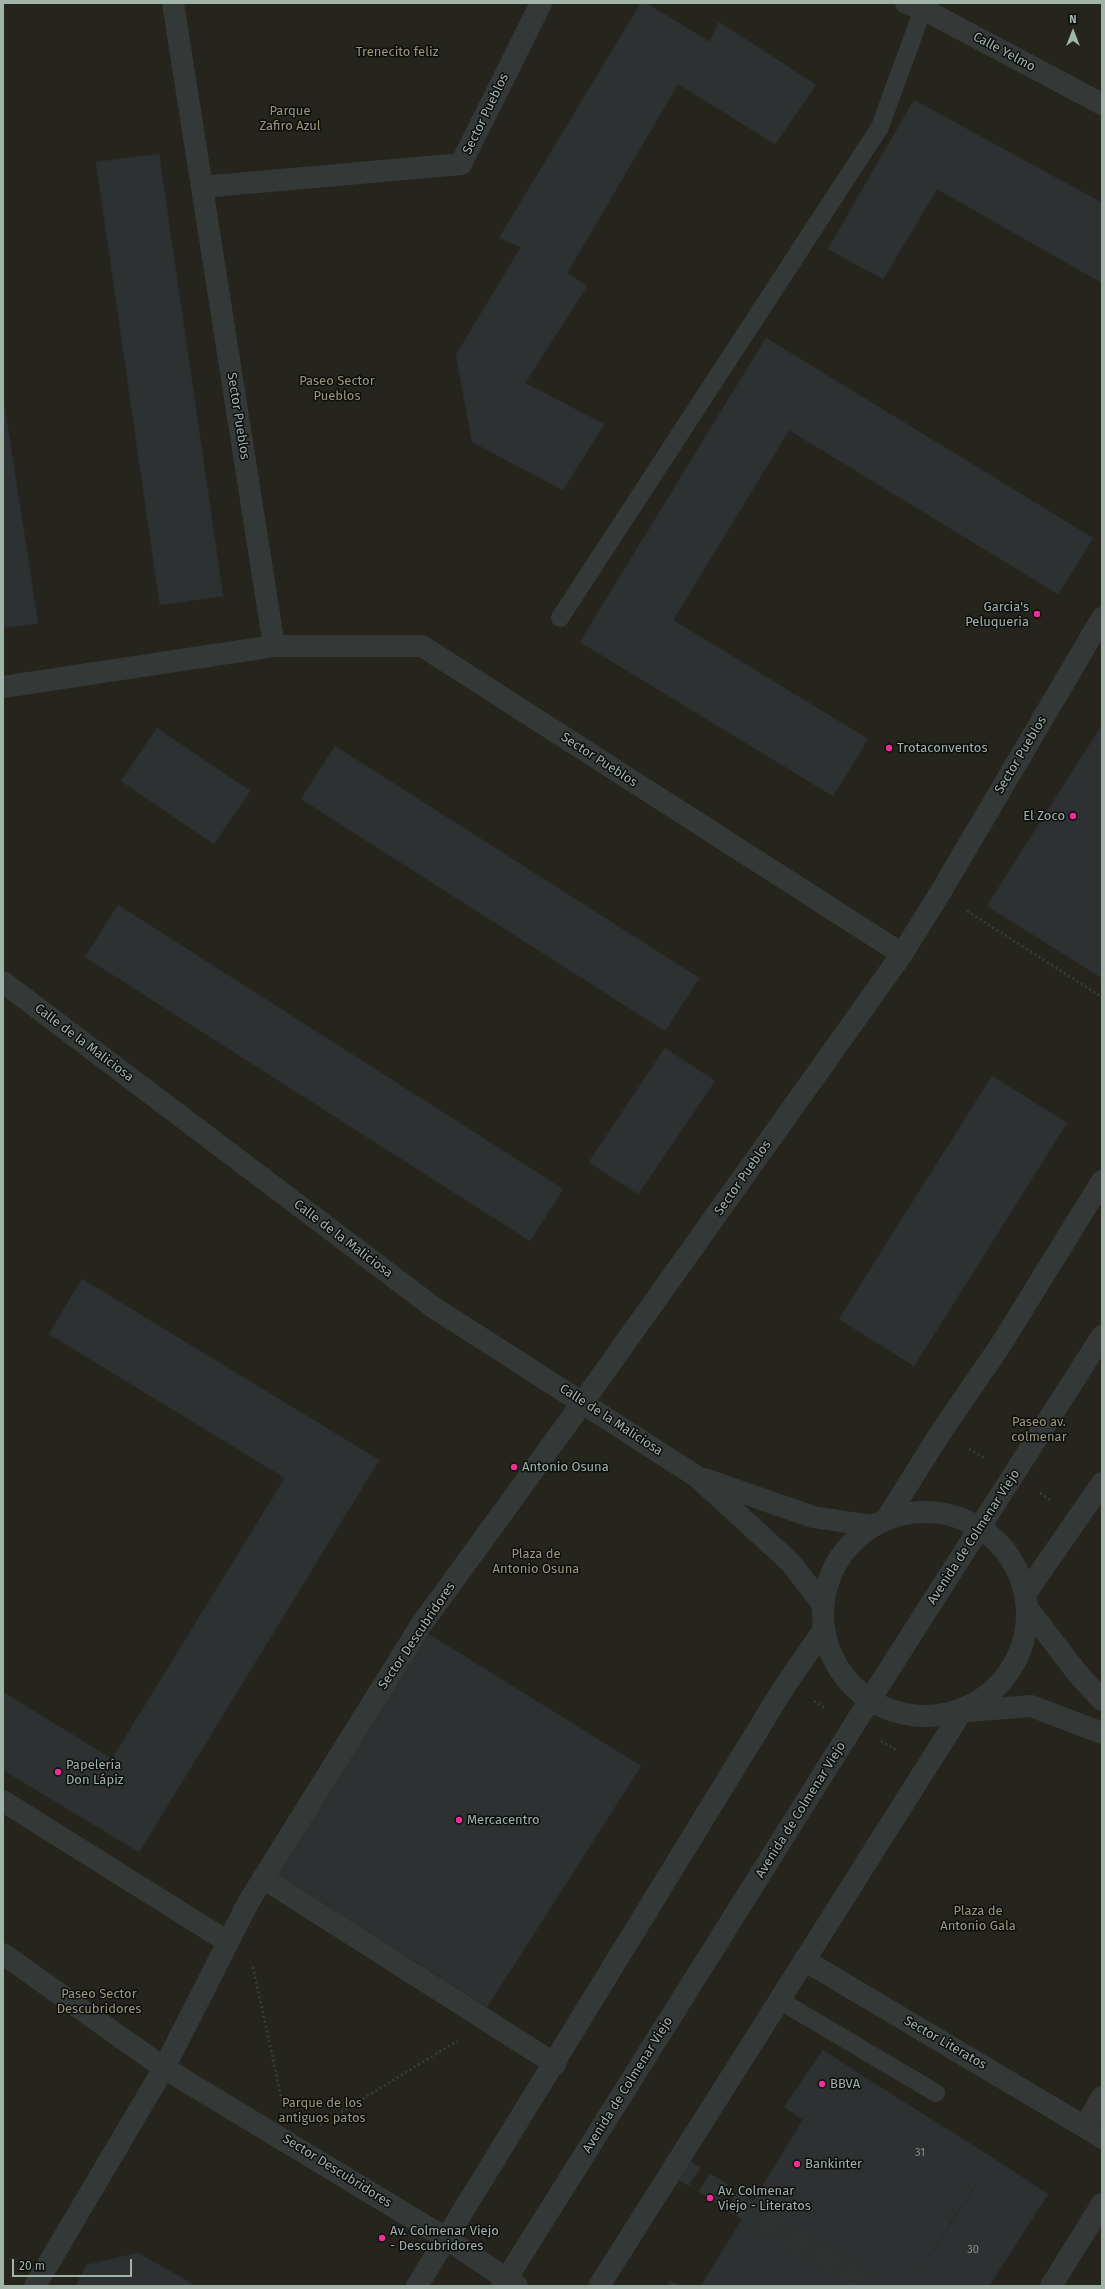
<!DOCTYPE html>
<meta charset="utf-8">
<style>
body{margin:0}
#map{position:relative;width:1105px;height:2289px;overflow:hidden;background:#111212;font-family:"Fira Sans",sans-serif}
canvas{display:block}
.frame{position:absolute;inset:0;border:4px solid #a2b3aa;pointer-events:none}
.north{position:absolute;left:1053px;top:12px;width:40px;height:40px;-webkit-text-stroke:3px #0c0d0d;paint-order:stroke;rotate:0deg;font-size:11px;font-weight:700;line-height:16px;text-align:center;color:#a2b3aa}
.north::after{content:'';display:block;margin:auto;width:14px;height:18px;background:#a2b3aa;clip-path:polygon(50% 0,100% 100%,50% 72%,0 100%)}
.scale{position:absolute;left:12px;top:2259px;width:120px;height:18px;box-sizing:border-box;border:2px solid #a2b3aa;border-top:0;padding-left:5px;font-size:12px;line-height:14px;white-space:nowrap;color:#a2b3aa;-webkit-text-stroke:3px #0c0d0d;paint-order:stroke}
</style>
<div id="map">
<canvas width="1105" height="2289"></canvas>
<div class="frame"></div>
<div class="north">N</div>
<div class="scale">20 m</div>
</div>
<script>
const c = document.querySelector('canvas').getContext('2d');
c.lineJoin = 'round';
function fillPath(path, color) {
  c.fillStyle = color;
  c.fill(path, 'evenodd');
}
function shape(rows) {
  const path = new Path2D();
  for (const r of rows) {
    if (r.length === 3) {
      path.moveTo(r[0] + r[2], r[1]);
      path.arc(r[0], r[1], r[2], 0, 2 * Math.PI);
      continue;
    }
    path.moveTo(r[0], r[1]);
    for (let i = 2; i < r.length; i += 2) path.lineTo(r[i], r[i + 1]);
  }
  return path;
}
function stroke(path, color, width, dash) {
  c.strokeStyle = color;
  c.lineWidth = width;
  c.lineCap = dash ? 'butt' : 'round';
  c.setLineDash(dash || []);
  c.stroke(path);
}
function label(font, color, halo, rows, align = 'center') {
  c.font = font + ' "Fira Sans",sans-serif';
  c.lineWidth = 3;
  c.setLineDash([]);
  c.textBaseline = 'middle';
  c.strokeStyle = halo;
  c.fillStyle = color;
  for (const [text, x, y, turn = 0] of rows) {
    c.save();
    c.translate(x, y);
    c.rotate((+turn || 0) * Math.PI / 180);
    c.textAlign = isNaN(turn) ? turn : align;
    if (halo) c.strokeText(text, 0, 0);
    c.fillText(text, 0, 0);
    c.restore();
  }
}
fillPath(shape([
 [3,3,1102,3,1102,2286,3,2286]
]), '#25241d');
const building = shape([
 [641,3,646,3,710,42,719,22,816,85,775,144,678,84,567,273,587,286,525,383,604,424,563,490,472,442,456,355,521,247,499,238,641,3],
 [914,100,1102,203,1102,283,937,189,883,279,828,249,914,100],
 [159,154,223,596,160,605,96,162,159,154],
 [766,338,1093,538,1058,594,789,430,673,620,868,739,833,796,580,642,766,338],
 [3,397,38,623,3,628,3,397],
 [1102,725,1102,978,987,906,1102,725],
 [157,728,250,791,214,844,121,781,157,728],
 [335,746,699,978,665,1031,301,799,335,746],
 [118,905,563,1189,530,1241,85,957,118,905],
 [665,1048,715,1081,638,1194,589,1162,665,1048],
 [992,1076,1067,1123,914,1366,839,1319,992,1076],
 [82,1279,379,1460,139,1852,3,1770,3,1692,112,1759,285,1478,49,1334,82,1279],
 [427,1633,641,1766,487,2007,277,1874,427,1633],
 [823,2050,883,2089,846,2147,956,2214,911,2286,701,2286,803,2120,784,2107,823,2050],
 [883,2089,993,2158,956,2214,846,2147,883,2089],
 [993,2158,1048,2194,989,2286,911,2286,993,2158],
 [138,2253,196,2286,75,2286,87,2265,138,2253],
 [670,2281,680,2286,667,2286,670,2281]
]);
fillPath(building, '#2e3131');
stroke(building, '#2b2e2e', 1);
stroke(shape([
 [676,2165,869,2286]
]), '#2e3230', 22, [22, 11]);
stroke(shape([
 [967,911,1102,997],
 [969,1449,985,1458],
 [1040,1493,1051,1501],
 [814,1701,825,1708],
 [881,1741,898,1751],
 [253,1967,282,2101],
 [320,2125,457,2041]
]), '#383e3b', 2.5, [2, 3]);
stroke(shape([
 [560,618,880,127,923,9],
 [779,2000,936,2093]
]), '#343937', 18);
stroke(shape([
 [906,3,923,9,1102,104],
 [202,187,461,164,541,3],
 [274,646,422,646,902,954],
 [3,687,274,646,173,3],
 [3,982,433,1307,696,1476,790,1562,822,1603],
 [704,1479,813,1517,872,1526],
 [925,1614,102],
 [887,1518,941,1432,1000,1346,1102,1181],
 [1026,1593,1102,1483],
 [1028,1609,1078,1674,1102,1700],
 [967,1711,1031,1706,1102,1733],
 [3,1801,228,1942],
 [263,1878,555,2064],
 [3,1954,164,2068,447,2239,517,2286],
 [804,1960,1085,2127,1102,2097],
 [1085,2127,1102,2138],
 [35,2286,164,2068,249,1901,421,1625,583,1402,902,954,940,893,1102,618],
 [417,2286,786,1684,823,1631],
 [502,2286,869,1701,1102,1336],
 [599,2286,962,1711],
 [1051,2286,1102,2204]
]), '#343937', 22);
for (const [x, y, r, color] of [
 [1037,614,4,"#ed2e98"],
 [889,748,4,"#ed2e98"],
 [1073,816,4,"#ed2e98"],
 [514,1467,4,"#ed2e98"],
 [58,1772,4,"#ed2e98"],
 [459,1820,4,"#ed2e98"],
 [822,2084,4,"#ed2e98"],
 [797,2164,4,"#ed2e98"],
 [710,2198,4,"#ed2e98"],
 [382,2238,4,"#ed2e98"]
]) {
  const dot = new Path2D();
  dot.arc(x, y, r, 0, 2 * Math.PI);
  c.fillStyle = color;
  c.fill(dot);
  stroke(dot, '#0c0d0d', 1.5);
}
label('11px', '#85928c', null, [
 ["31",920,2153],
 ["30",973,2250]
]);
label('13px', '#9e987a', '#0c0d0d', [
 ["Trenecito feliz",397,52],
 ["Parque",290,111],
 ["Zafiro Azul",290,126],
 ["Paseo Sector",337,381],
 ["Pueblos",337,396],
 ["Paseo av.",1039,1422],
 ["colmenar",1039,1437],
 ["Plaza de",536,1554],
 ["Antonio Osuna",536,1569],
 ["Plaza de",978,1911],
 ["Antonio Gala",978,1926],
 ["Paseo Sector",99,1994],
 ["Descubridores",99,2009],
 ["Parque de los",322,2103],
 ["antiguos patos",322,2118]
]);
label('13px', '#a2b3aa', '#0c0d0d', [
 ["Calle Yelmo",1004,52,28],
 ["Sector Pueblos",486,114,-64],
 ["Sector Pueblos",238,416,81],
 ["Sector Pueblos",1021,755,-59],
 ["Sector Pueblos",599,760,33],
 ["Calle de la Maliciosa",84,1043,37],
 ["Sector Pueblos",743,1178,-55],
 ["Calle de la Maliciosa",343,1239,37],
 ["Calle de la Maliciosa",611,1420,33],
 ["Avenida de Colmenar Viejo",974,1537,-57],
 ["Sector Descubridores",417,1636,-56],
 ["Avenida de Colmenar Viejo",801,1810,-58],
 ["Sector Literatos",945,2043,30],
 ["Avenida de Colmenar Viejo",628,2085,-58],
 ["Sector Descubridores",337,2171,32]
]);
label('13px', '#a2b3aa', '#0c0d0d', [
 ["Garcia's",1029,607,"right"],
 ["Peluqueria",1029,622,"right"],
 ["Trotaconventos",897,748],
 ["El Zoco",1065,816,"right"],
 ["Antonio Osuna",522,1467],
 ["Papelería",66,1765],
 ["Don Lápiz",66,1780],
 ["Mercacentro",467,1820],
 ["BBVA",830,2084],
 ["Bankinter",805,2164],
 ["Av. Colmenar",718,2191],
 ["Viejo - Literatos",718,2206],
 ["Av. Colmenar Viejo",390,2231],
 ["- Descubridores",390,2246]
], 'left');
</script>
